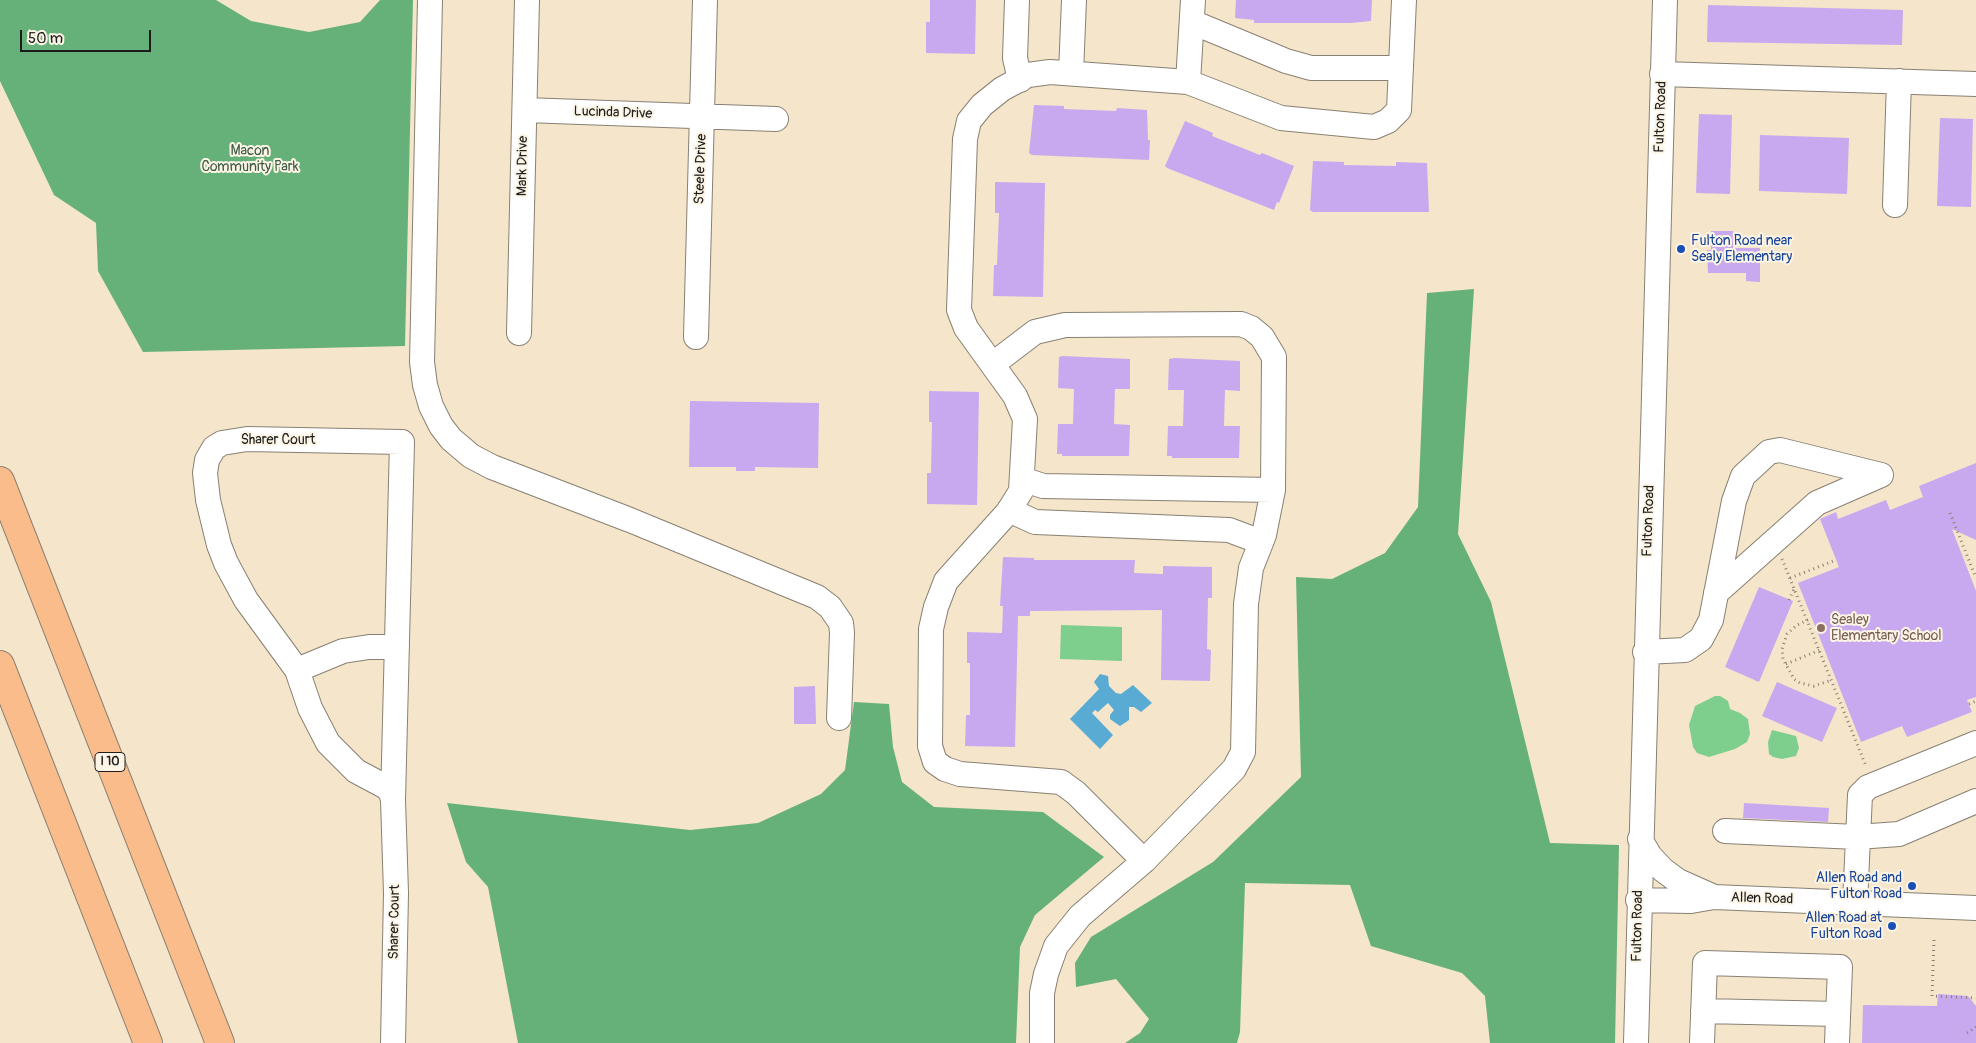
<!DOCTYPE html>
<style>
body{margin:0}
#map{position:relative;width:1976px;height:1043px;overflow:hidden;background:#f5e5ca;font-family:Pangolin,sans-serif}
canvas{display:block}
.scale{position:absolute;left:20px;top:30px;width:131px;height:22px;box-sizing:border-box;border:2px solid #1c1c1c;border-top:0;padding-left:6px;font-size:15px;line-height:18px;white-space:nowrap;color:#1c1c1c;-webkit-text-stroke:4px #fcf5e5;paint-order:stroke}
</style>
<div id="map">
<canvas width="1976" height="1043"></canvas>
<div class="scale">50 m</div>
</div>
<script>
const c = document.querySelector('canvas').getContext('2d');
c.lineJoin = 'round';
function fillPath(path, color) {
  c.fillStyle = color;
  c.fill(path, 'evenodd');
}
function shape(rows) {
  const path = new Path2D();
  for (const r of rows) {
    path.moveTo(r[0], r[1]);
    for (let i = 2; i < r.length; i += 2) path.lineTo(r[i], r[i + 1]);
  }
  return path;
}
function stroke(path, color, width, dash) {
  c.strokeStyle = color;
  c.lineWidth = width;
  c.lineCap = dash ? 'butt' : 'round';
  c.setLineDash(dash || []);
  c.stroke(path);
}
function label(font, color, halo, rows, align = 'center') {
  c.font = font + ' Pangolin,sans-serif';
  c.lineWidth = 4;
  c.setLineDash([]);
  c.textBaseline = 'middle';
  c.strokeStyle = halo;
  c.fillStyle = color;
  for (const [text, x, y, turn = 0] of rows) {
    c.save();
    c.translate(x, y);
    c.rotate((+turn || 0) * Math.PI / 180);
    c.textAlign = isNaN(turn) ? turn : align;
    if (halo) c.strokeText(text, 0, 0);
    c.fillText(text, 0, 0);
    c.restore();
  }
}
fillPath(shape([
 [1061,625,1122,627,1122,661,1060,659],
 [1715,696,1720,696,1728,701,1730,709,1740,713,1748,719,1750,734,1747,742,1735,749,1709,757,1697,753,1693,747,1689,725,1695,706],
 [1772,730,1796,736,1799,748,1796,756,1782,759,1773,757,1769,754,1768,742]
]), '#7ece8e');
fillPath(shape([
 [0,0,216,0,251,21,309,32,360,22,380,0,413,0,405,346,143,352,98,271,96,223,54,195,0,81],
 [1474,289,1458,534,1491,602,1550,843,1619,845,1615,1043,1490,1043,1485,996,1462,973,1371,946,1350,885,1245,883,1240,1032,1237,1043,1125,1043,1140,1033,1149,1019,1116,979,1076,987,1075,963,1091,937,1213,862,1301,777,1296,577,1332,579,1385,553,1418,507,1427,293],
 [854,702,889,704,893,747,902,782,934,807,1043,812,1104,857,1035,915,1020,947,1016,1043,518,1043,488,887,466,862,447,803,690,830,758,823,821,794,845,770]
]), '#66b179');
fillPath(shape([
 [1100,674,1108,676,1109,686,1116,693,1121,694,1133,685,1152,703,1141,712,1134,707,1129,707,1129,720,1120,726,1110,719,1110,715,1114,710,1108,703,1098,712,1095,710,1092,713,1113,735,1100,749,1070,719,1099,689,1094,682]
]), '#59abd4');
fillPath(shape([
 [930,0,976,0,975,54,926,53,926,22,930,22],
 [1236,0,1372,0,1371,21,1351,23,1254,23,1254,20,1235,18],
 [1708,5,1903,10,1902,45,1707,42],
 [1034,105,1064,106,1064,109,1116,111,1117,108,1147,110,1148,140,1150,140,1149,160,1032,155,1029,153],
 [1699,114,1732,115,1730,194,1696,193],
 [1940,118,1973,119,1971,207,1937,206],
 [1185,121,1213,133,1212,136,1260,155,1262,153,1294,166,1279,203,1277,202,1274,210,1167,168,1165,166],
 [1760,135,1849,138,1847,194,1759,191],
 [1313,161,1344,162,1344,165,1396,166,1396,162,1427,163,1429,212,1313,212,1310,210],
 [995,182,1045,183,1043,297,993,296,994,265,997,265,999,213,995,213],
 [1711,231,1733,231,1733,248,1760,248,1760,282,1746,281,1746,273,1708,273,1707,250,1711,250],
 [1063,356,1130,359,1130,389,1115,389,1114,424,1130,425,1129,456,1062,456,1062,454,1057,454,1058,424,1073,424,1074,389,1058,388,1059,357],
 [1174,358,1240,361,1240,391,1225,390,1224,426,1240,426,1239,458,1172,458,1172,456,1167,456,1168,426,1183,426,1184,390,1168,390,1169,359],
 [929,391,979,392,977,505,927,504,927,473,931,473,932,422,929,422],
 [690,401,819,403,818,468,755,467,755,471,736,471,736,467,689,467],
 [1976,463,1976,540,1952,529,1976,591,1976,697,1967,700,1972,712,1907,737,1902,726,1861,742,1798,583,1839,567,1820,519,1836,512,1838,519,1886,500,1890,510,1923,497,1919,486],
 [1003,557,1034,558,1034,560,1135,560,1134,573,1163,574,1163,566,1212,567,1212,598,1208,598,1207,649,1211,650,1210,681,1161,680,1162,610,1030,611,1030,616,1018,616,1015,747,965,746,966,715,970,715,970,663,967,663,967,632,1002,633,1003,606,1000,606],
 [1759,587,1793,601,1759,682,1725,667],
 [1777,682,1837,708,1822,742,1762,716],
 [815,686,816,724,794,724,794,687],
 [1744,803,1829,808,1828,822,1743,818],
 [1938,994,1968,996,1976,1006,1976,1043,1862,1043,1863,1005,1937,1006]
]), '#c8a9ef');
const minor = shape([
 [430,0,422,362,425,385,431,406,441,426,451,439,471,456,492,467,630,520,817,597,830,607,841,623,842,633,839,718],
 [1017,0,1015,58,1020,80],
 [1192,22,1286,61,1311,68,1401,68],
 [1071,73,1074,0],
 [1662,74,1976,84],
 [1188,82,1193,0],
 [525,110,776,119],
 [1895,205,1899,81],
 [519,333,527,0],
 [696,337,705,0],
 [993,364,1035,332,1065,325,1241,324,1251,328,1262,337,1274,357,1273,490,1264,535,1251,568,1246,604,1243,752,1234,769,1144,861,1080,916,1056,946,1046,974,1042,993,1042,1043],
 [1022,479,1043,486,1273,490],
 [1009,510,1035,522,1229,530,1261,542],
 [1716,593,1817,503,1881,475],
 [1645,652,1685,650,1701,639,1711,620,1734,501,1743,476,1769,452,1780,450,1881,475],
 [297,670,343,651,369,647,397,647],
 [1725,831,1857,837,1899,834,1976,801],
 [1640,839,1650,856,1663,870,1678,881,1714,897],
 [1144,861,1076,793,1061,782,960,774,945,769,935,762,930,746,931,629,936,607,946,581,1008,512,1021,491,1025,419,1015,396,966,328,959,310,965,139,969,121,982,105,1002,89,1028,75,1050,72,1188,82,1281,118,1374,127,1388,121,1399,110,1404,0],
 [1638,900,1691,901,1714,897,1976,908],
 [1855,903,1860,795,1868,787,1976,743],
 [1703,1011,1838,1014],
 [393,1043,396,893,393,800,402,442,247,439,222,443,214,448,207,460,205,473,208,500,219,545,226,563,246,600,297,670,310,708,328,743,356,771,386,787,391,792,393,800],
 [1636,1043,1665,0],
 [1702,1043,1705,963,1840,967,1837,1043]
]);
const highway = shape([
 [0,481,220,1043],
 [0,665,148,1043]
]);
stroke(minor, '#888073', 26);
stroke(highway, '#888073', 30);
stroke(shape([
 [1950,513,1976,578],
 [1782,559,1866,766],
 [1790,578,1836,560],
 [1789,600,1794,589],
 [1808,620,1797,625,1787,634,1782,649,1783,659,1794,679,1800,683,1814,686,1832,680],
 [1786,664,1820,650],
 [1969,704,1976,701],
 [1934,940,1932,996,1976,998],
 [1967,1033,1976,1027]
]), '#888073', 3, [1, 4]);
stroke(minor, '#fff', 24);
stroke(highway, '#f9bc8a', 28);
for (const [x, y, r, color] of [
 [1681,249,5,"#1a4fb4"],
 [1821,628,5,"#8d6e63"],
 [1912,886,5,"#1a4fb4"],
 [1892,926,5,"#1a4fb4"]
]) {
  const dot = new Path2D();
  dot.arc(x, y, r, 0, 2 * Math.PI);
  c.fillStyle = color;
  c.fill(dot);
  stroke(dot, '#fcf5e5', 2);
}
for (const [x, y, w] of [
 [110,762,30]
]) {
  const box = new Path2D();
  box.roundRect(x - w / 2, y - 9.5, w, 19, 4);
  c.fillStyle = '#fcf5e5';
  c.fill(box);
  stroke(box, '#1c1c1c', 1);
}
label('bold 12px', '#1c1c1c', null, [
 ["I 10",110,762]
]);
label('14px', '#1c1c1c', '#fcf5e5', [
 ["Lucinda Drive",613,113,2],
 ["Fulton Road",1661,117,-88],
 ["Mark Drive",523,166,-89],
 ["Steele Drive",701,169,-88],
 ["Sharer Court",278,440],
 ["Fulton Road",1649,521,-88],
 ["Allen Road",1762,899,2],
 ["Sharer Court",395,922,-89],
 ["Fulton Road",1638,926,-89]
]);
label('14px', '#3e5a44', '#fcf5e5', [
 ["Macon",250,151],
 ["Community Park",250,167]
]);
label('14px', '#164399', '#fcf5e5', [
 ["Fulton Road near",1691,241,"left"],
 ["Sealy Elementary",1691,257,"left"],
 ["Allen Road and",1902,878],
 ["Fulton Road",1902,894],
 ["Allen Road at",1882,918],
 ["Fulton Road",1882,934]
], 'right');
label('14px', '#785e54', '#fcf5e5', [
 ["Sealey",1831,620],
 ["Elementary School",1831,636]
], 'left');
</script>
